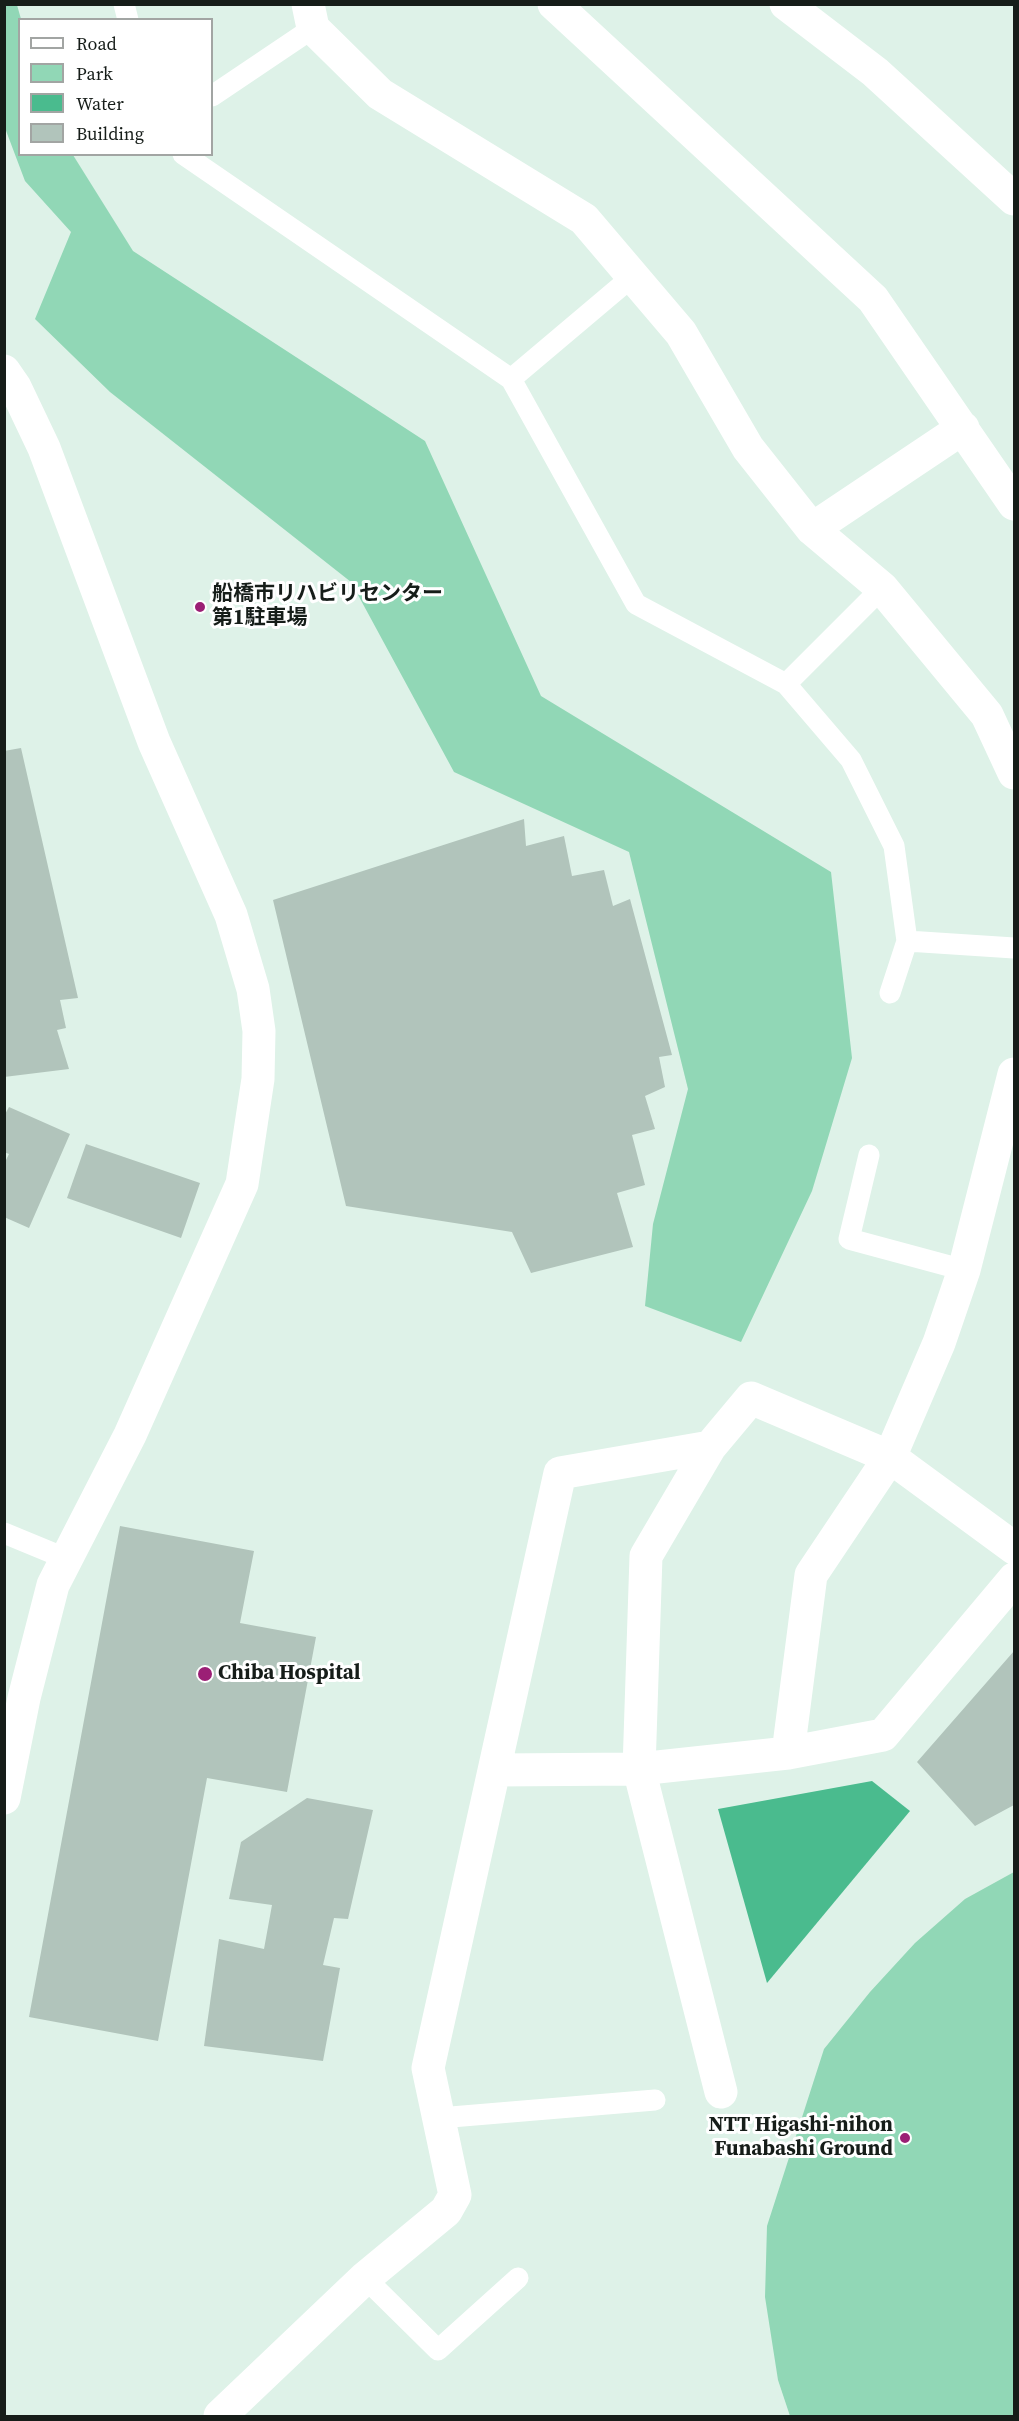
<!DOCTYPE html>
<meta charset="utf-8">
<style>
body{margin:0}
#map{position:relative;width:1019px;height:2421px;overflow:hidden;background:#def2e8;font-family:"Source Serif 4",serif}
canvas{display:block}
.frame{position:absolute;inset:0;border:6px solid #161d19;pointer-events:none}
.legend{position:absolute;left:18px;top:18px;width:195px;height:138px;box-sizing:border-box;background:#fff;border:2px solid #a2a5a3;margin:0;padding:8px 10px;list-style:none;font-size:18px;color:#161d19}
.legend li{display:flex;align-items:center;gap:12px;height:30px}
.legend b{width:30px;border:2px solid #a2a5a3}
</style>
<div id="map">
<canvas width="1019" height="2421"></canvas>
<div class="frame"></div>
<ul class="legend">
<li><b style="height:8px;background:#fff"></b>Road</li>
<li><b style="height:16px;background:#91d7b6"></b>Park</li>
<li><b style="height:16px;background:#4abb8e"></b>Water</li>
<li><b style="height:16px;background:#b1c4bb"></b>Building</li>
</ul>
</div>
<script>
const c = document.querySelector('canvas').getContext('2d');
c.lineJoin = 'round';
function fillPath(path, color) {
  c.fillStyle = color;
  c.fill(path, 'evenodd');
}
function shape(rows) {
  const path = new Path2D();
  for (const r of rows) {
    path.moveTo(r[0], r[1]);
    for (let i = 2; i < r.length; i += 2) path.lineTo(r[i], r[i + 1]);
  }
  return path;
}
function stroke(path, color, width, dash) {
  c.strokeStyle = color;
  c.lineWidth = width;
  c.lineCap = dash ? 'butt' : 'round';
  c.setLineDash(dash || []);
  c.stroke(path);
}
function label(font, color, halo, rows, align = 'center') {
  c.font = font + ' "Source Serif 4","Noto Sans JP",serif';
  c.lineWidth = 6;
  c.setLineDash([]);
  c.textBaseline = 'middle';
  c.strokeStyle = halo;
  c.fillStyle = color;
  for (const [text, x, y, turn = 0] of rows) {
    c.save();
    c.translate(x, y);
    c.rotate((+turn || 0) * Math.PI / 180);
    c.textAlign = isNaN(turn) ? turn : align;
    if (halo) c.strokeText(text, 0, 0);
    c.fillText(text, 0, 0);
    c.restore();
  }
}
fillPath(shape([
 [5,4,17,5,21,19,20,154,73,155,133,251,425,441,541,696,831,872,852,1058,812,1191,741,1342,645,1306,653,1224,688,1089,629,852,454,772,351,582,110,392,35,319,71,232,25,181,5,128],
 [1014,1872,1014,2416,790,2416,778,2380,765,2297,767,2226,824,2049,870,1992,915,1943,965,1899]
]), '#91d7b6');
fillPath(shape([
 [872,1781,910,1811,767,1983,718,1809]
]), '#4abb8e');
fillPath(shape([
 [21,748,78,998,60,1000,66,1028,57,1030,69,1069,4,1077,4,751],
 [524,819,526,846,564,836,572,876,604,870,613,906,630,899,672,1055,659,1057,665,1087,645,1096,655,1129,632,1135,645,1185,617,1193,633,1247,531,1273,512,1232,346,1206,273,900],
 [9,1107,70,1134,29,1228,4,1217,4,1164,9,1154,4,1152,4,1116],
 [86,1144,200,1183,181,1238,67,1198],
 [120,1526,254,1551,240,1623,316,1637,287,1792,207,1778,158,2041,29,2017],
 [1014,1651,1014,1805,975,1826,917,1762],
 [307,1798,373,1810,348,1919,334,1918,323,1965,340,1968,323,2061,204,2046,219,1939,264,1949,272,1905,229,1899,241,1842]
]), '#b1c4bb');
stroke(shape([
 [124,4,128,20],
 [212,96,313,28],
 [183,154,511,379,636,604,786,684,851,760,894,846,907,941,890,993],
 [511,379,633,276],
 [786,684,882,588],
 [907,941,1014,948],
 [869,1155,849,1239,964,1270],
 [4,1533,67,1559],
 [439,2118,655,2100],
 [365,2278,438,2350,518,2278]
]), '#fff', 21);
stroke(shape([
 [308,4,313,28,380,94,584,219,681,333,748,448,812,529,882,588,987,715,1014,773],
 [554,4,873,299,1014,504],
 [786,4,875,72,1014,199],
 [4,371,15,387,44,448,154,742,231,915,253,989,259,1031,258,1079,242,1184,130,1435,53,1585,24,1698,4,1798],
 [812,529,963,428],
 [788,1753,811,1575,890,1457,939,1343,964,1270,1014,1074],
 [495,1770,639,1769,788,1753,883,1735,1014,1579],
 [721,2092,639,1769,646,1556,710,1447,751,1398,890,1457,1014,1548],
 [220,2416,365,2278,446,2211,455,2195,428,2068,560,1473,710,1447]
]), '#fff', 33);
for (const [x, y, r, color] of [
 [200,607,6,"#9b1f75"],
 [205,1674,8,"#9b1f75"],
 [905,2138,6,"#9b1f75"]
]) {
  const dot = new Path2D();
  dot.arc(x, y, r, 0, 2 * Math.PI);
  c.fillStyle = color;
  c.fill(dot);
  stroke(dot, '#fff', 2);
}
label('bold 21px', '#161d19', '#fff', [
 ["船橋市リハビリセンター",212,595],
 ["第1駐車場",212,619],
 ["Chiba Hospital",218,1674],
 ["NTT Higashi-nihon",893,2126,"right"],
 ["Funabashi Ground",893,2150,"right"]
], 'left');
</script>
